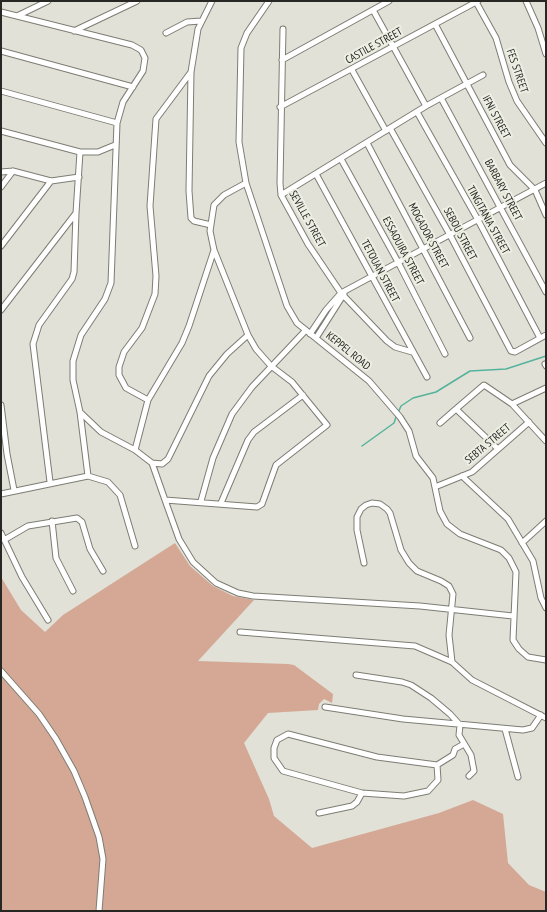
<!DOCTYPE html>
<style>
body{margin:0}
#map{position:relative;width:547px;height:912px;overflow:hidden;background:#e1e1d7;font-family:"PT Sans Narrow",sans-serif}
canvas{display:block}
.frame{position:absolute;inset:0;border:2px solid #272723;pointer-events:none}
</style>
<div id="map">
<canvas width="547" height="912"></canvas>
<div class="frame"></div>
</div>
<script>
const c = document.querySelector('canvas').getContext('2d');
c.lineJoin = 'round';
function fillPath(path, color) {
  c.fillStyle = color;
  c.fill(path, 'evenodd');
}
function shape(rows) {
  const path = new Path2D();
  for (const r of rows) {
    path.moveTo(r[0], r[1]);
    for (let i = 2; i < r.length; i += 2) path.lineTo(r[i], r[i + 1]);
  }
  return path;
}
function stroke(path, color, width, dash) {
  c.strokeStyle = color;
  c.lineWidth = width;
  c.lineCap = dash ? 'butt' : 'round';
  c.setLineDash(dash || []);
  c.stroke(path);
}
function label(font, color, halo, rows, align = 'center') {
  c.font = font + ' "PT Sans Narrow",sans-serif';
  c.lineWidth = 4;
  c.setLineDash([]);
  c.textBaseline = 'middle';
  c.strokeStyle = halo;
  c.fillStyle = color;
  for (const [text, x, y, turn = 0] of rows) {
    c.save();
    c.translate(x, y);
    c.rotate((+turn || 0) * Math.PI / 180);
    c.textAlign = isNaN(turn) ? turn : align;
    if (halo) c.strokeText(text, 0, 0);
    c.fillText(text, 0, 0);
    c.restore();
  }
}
fillPath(shape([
 [175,543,190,566,213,586,233,596,254,600,198,661,288,664,294,665,333,694,332,703,324,699,319,704,318,710,268,713,244,743,269,799,274,816,312,848,439,813,473,800,503,814,508,863,529,885,546,892,546,911,1,911,1,577,21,610,45,632,63,615]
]), '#d4a895');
stroke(shape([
 [398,413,401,406,413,398,436,392,470,371,506,369,546,356],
 [362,446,394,423,396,417]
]), '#55b39d', 1.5);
const minor = shape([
 [269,1,247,33,241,48,239,142,246,183,287,306,297,323,369,381,400,417,409,431,416,456,433,478,440,511,447,524,460,534,501,550,509,558,516,572,513,640,519,649,528,657,546,660],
 [526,1,538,28,546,54],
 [476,2,496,38,509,82,517,101,546,143],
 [373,10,426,106],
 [1,12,132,45,141,50,145,58,143,71,123,102,117,123,111,283,105,299,81,335,73,361,73,380,80,412,88,476],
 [17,16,48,1],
 [435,24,510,165,535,190,546,215],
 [283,29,280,183,281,195,308,244,341,293,387,341,395,347,412,352],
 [74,31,137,1],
 [166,33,187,22,201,21],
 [1,51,133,87],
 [282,60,389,1],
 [352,70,386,131],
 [1,91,117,123],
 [441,98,546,292],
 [280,107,478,1],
 [417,112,478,220,540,338],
 [390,128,450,235,511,351,515,352,546,335],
 [1,131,80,152,98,152,115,145],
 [367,143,470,338],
 [341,159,398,262,445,354],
 [1,172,13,171,51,181,79,177],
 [316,174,427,377],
 [1,187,13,171],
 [281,195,426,106,483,75],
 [211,225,194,221,191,218,189,191,191,72,198,29,212,1],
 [1,246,51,181],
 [1,310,76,213,80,152],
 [310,334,326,310,341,293,546,183],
 [316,338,344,294],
 [545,364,546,366],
 [148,400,126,388,119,375,119,367,124,352,142,328,155,294,156,276,150,206,156,119,191,72],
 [512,404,546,388],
 [1,405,7,454,14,490],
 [80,412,101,432,135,450,148,400,182,343,189,326,214,250],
 [440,423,456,409],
 [498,449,456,409,484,385,512,404,546,441],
 [135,450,152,463,165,500,257,507,262,504,276,465,327,425,292,382,271,366,256,349,248,335,214,250,210,231,214,205,224,195,246,183],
 [152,463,162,464,168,459,209,376,227,354,248,335],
 [462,476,508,519,533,561,541,598,546,608],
 [50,482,33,344,39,325,72,279,74,272,76,213],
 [435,487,472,472,529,422],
 [1,494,88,476,108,482,120,495,135,546],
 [165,500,179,539,193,562,216,583,238,593,253,596,420,606,513,616],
 [201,501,213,458,232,414,252,387,306,330],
 [221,503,248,440,254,432,303,395],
 [52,521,56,558,73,591],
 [1,533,22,577,48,620],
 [4,540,28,526,77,518,82,522,90,549,103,571],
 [522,543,546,521],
 [364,563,357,530,357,517,361,509,366,505,372,503,380,504,387,509,390,513,401,550,409,563,417,571,441,581,449,586,453,594,449,635,452,662],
 [240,632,415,646,452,662,472,680,546,718],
 [1,671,39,714,56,739,74,771,85,797,99,837,103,859,99,911],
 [356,675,402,682,411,685,431,698,450,714,460,725,459,735,471,755,474,771,469,776],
 [325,707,403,719,523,730,532,728,541,715],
 [505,729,518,777],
 [362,793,283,771,274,758,274,748,277,740,288,734,377,757,437,765,453,755,455,749,464,744],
 [319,813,352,806,357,802,362,793,404,796,428,791,438,780,437,765]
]);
stroke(minor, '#7d7d74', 7);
stroke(minor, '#fff', 5);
label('11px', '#272723', '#eeefe4', [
 ["CASTILE STREET",374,46,-29],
 ["FES STREET",517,71,71],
 ["IFNI STREET",496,117,62],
 ["BARBARY STREET",503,190,62],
 ["SEVILLE STREET",307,219,61],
 ["TINGITANIA STREET",488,220,61],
 ["SEBOU STREET",460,234,62],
 ["MOGADOR STREET",428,236,62],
 ["ESSAOUIRA STREET",403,251,62],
 ["TETOUAN STREET",380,271,62],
 ["KEPPEL ROAD",348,351,39],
 ["SEBTA STREET",488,444,-40]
]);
</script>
